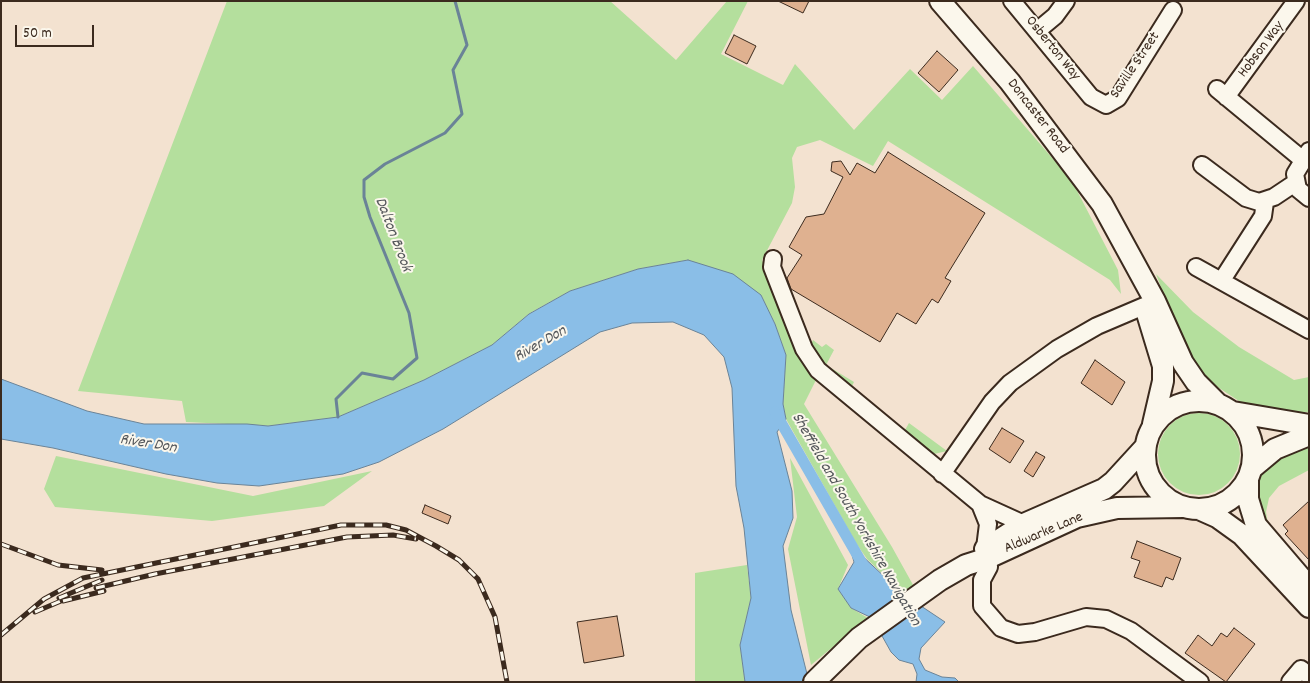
<!DOCTYPE html>
<style>
body{margin:0}
#map{position:relative;width:1310px;height:683px;overflow:hidden;background:#f3e2d0;font-family:Dekko,sans-serif}
canvas{display:block}
.frame{position:absolute;inset:0;border:2px solid #3b2a1e;pointer-events:none}
.scale{position:absolute;left:15px;top:25px;width:79px;height:22px;box-sizing:border-box;border:2px solid #3b2a1e;border-top:0;padding-left:6px;font-size:15px;line-height:18px;white-space:nowrap;color:#3b2a1e;-webkit-text-stroke:4px #fbf7ec;paint-order:stroke}
</style>
<div id="map">
<canvas width="1310" height="683"></canvas>
<div class="frame"></div>
<div class="scale">50 m</div>
</div>
<script>
const c = document.querySelector('canvas').getContext('2d');
c.lineJoin = 'round';
function fillPath(path, color) {
  c.fillStyle = color;
  c.fill(path, 'evenodd');
}
function shape(rows) {
  const path = new Path2D();
  for (const r of rows) {
    if (r.length === 3) {
      path.moveTo(r[0] + r[2], r[1]);
      path.arc(r[0], r[1], r[2], 0, 2 * Math.PI);
      continue;
    }
    path.moveTo(r[0], r[1]);
    for (let i = 2; i < r.length; i += 2) path.lineTo(r[i], r[i + 1]);
  }
  return path;
}
function stroke(path, color, width, dash) {
  c.strokeStyle = color;
  c.lineWidth = width;
  c.lineCap = dash ? 'butt' : 'round';
  c.setLineDash(dash || []);
  c.stroke(path);
}
function label(font, color, halo, rows, align = 'center') {
  c.font = font + ' Dekko,sans-serif';
  c.lineWidth = 4;
  c.setLineDash([]);
  c.textBaseline = 'middle';
  c.strokeStyle = halo;
  c.fillStyle = color;
  for (const [text, x, y, turn = 0] of rows) {
    c.save();
    c.translate(x, y);
    c.rotate((+turn || 0) * Math.PI / 180);
    c.textAlign = isNaN(turn) ? turn : align;
    if (halo) c.strokeText(text, 0, 0);
    c.fillText(text, 0, 0);
    c.restore();
  }
}
fillPath(shape([
 [227,1,610,1,676,60,727,1,748,1,721,54,783,85,795,64,854,130,910,69,942,100,973,66,1072,181,1118,270,1121,294,1110,280,888,141,873,166,820,140,797,147,792,158,795,187,792,203,762,260,801,354,817,378,804,404,892,547,917,592,903,594,867,559,856,543,786,419,783,404,786,355,775,324,761,295,688,260,638,269,570,291,530,313,492,345,424,380,338,417,268,426,186,422,182,401,78,391],
 [1156,274,1193,312,1239,347,1294,380,1309,377,1309,412,1283,413,1245,405,1207,380,1194,366,1180,338],
 [813,340,822,347,826,344,834,350,826,365,854,382,851,388,825,369,810,346],
 [1199,454,41],
 [909,423,947,451,934,454,905,430],
 [1309,447,1309,470,1279,486,1269,498,1266,512,1269,531,1255,498,1259,479,1267,465,1274,459],
 [56,456,253,496,372,471,324,506,212,521,55,507,44,489],
 [790,458,848,565,838,589,851,608,868,618,811,665,788,549,797,517],
 [747,565,751,598,740,645,745,682,695,682,695,573]
]), '#b4df9d');
const water = shape([
 [688,260,733,274,761,295,775,324,786,355,783,404,786,419,777,432,792,491,793,518,783,546,791,610,809,682,745,682,740,645,751,598,744,528,736,486,732,388,724,357,704,335,673,322,632,323,600,332,443,429,379,462,343,474,259,486,217,483,166,474,53,448,1,439,1,379,87,411,144,424,247,424,268,426,338,417,424,380,492,345,529,314,570,291,638,269,688,260],
 [858,552,903,594,945,622,921,648,919,659,925,670,942,677,955,678,959,682,916,682,917,674,913,664,899,660,891,652,872,618,851,608,838,589,854,562,852,555,858,552]
]);
fillPath(water, '#8abee7');
stroke(water, '#6a8397', 1);
stroke(shape([
 [338,417,336,399,362,373,393,379,417,358,409,313,370,217,364,197,364,180,385,164,445,133,462,114,453,70,467,45,455,1]
]), '#6a8397', 3);
stroke(shape([
 [775,412,863,565]
]), '#8abee7', 11);
const building = shape([
 [778,1,809,1,803,13,778,1],
 [734,35,756,46,747,64,725,53,734,35],
 [937,51,958,70,939,92,918,73,937,51],
 [888,152,985,213,945,278,951,281,938,303,932,299,916,324,897,313,880,342,791,289,787,278,802,255,789,247,806,217,824,214,843,177,831,171,832,162,841,161,850,175,857,163,875,173,888,152],
 [1095,360,1125,382,1112,405,1081,383,1095,360],
 [1002,428,1024,441,1010,463,989,449,1002,428],
 [1036,452,1045,457,1033,477,1024,471,1036,452],
 [1309,501,1309,560,1285,534,1288,531,1283,525,1309,501],
 [425,505,451,516,448,524,422,513,425,505],
 [1137,541,1181,558,1173,580,1166,577,1162,587,1134,577,1140,561,1131,558,1137,541],
 [617,616,624,656,584,663,577,622,617,616],
 [1234,628,1255,644,1226,682,1185,653,1198,635,1212,646,1221,633,1227,637,1234,628]
]);
fillPath(building, '#dfb190');
stroke(building, '#3b2a1e', 1);
const minor = shape([
 [1012,1,1091,97,1106,105,1118,98,1173,10],
 [1037,31,1055,16,1066,1],
 [1217,89,1303,160],
 [1226,97,1296,1],
 [1309,151,1295,174,1298,189,1309,198],
 [1202,165,1246,198,1259,202,1274,197,1295,183],
 [773,259,772,267,804,349,818,370,980,504],
 [1196,267,1309,330],
 [1222,280,1263,216,1265,202],
 [942,474,992,402,1010,383,1057,349,1097,326,1144,306],
 [985,548,988,524,980,504,1024,524],
 [988,558,989,567,982,580,982,606,1001,628,1018,634,1035,632,1086,617,1106,619,1131,631,1200,682],
 [1290,682,1301,669,1309,676]
]);
const major = shape([
 [940,1,1010,82,1102,204,1155,301,1183,363,1196,382,1218,404],
 [1146,310,1163,366,1163,381,1153,424],
 [1199,455,54],
 [1233,412,1309,425],
 [1251,469,1275,449,1309,435],
 [1248,479,1248,499,1256,525,1309,587],
 [1199,509,1217,517,1242,535,1309,607],
 [985,549,1024,524,1104,489,1113,482,1146,446],
 [814,682,859,638,940,580,966,565,988,558,1077,517,1117,508,1183,507]
]);
stroke(minor, '#3b2a1e', 20);
stroke(major, '#3b2a1e', 24);
stroke(minor, '#fbf7ec', 16);
stroke(major, '#fbf7ec', 20);
const rail = shape([
 [1,544,58,565,102,570],
 [96,588,155,574,347,537,393,535,416,539],
 [59,598,102,580],
 [63,601,104,591],
 [35,612,68,598],
 [1,635,44,599,83,578,312,531,341,525,386,525,406,530,436,546,459,560,478,579,495,617,507,682]
]);
stroke(rail, '#3b2a1e', 5);
stroke(rail, '#fbf7ec', 3, [9]);
label('15px', '#3b2a1e', '#fbf7ec', [
 ["Osberton Way",1052,49,51],
 ["Hobson Way",1262,50,-53],
 ["Saville Street",1136,66,-56],
 ["Doncaster Road",1037,117,52],
 ["Aldwarke Lane",1044,534,-23]
]);
label('italic 16px', '#53565a', '#fbf7ec', [
 ["Dalton Brook",392,235,69],
 ["River Don",541,345,-30],
 ["River Don",148,445,9],
 ["Sheffield and South Yorkshire Navigation",855,520,60]
]);
</script>
